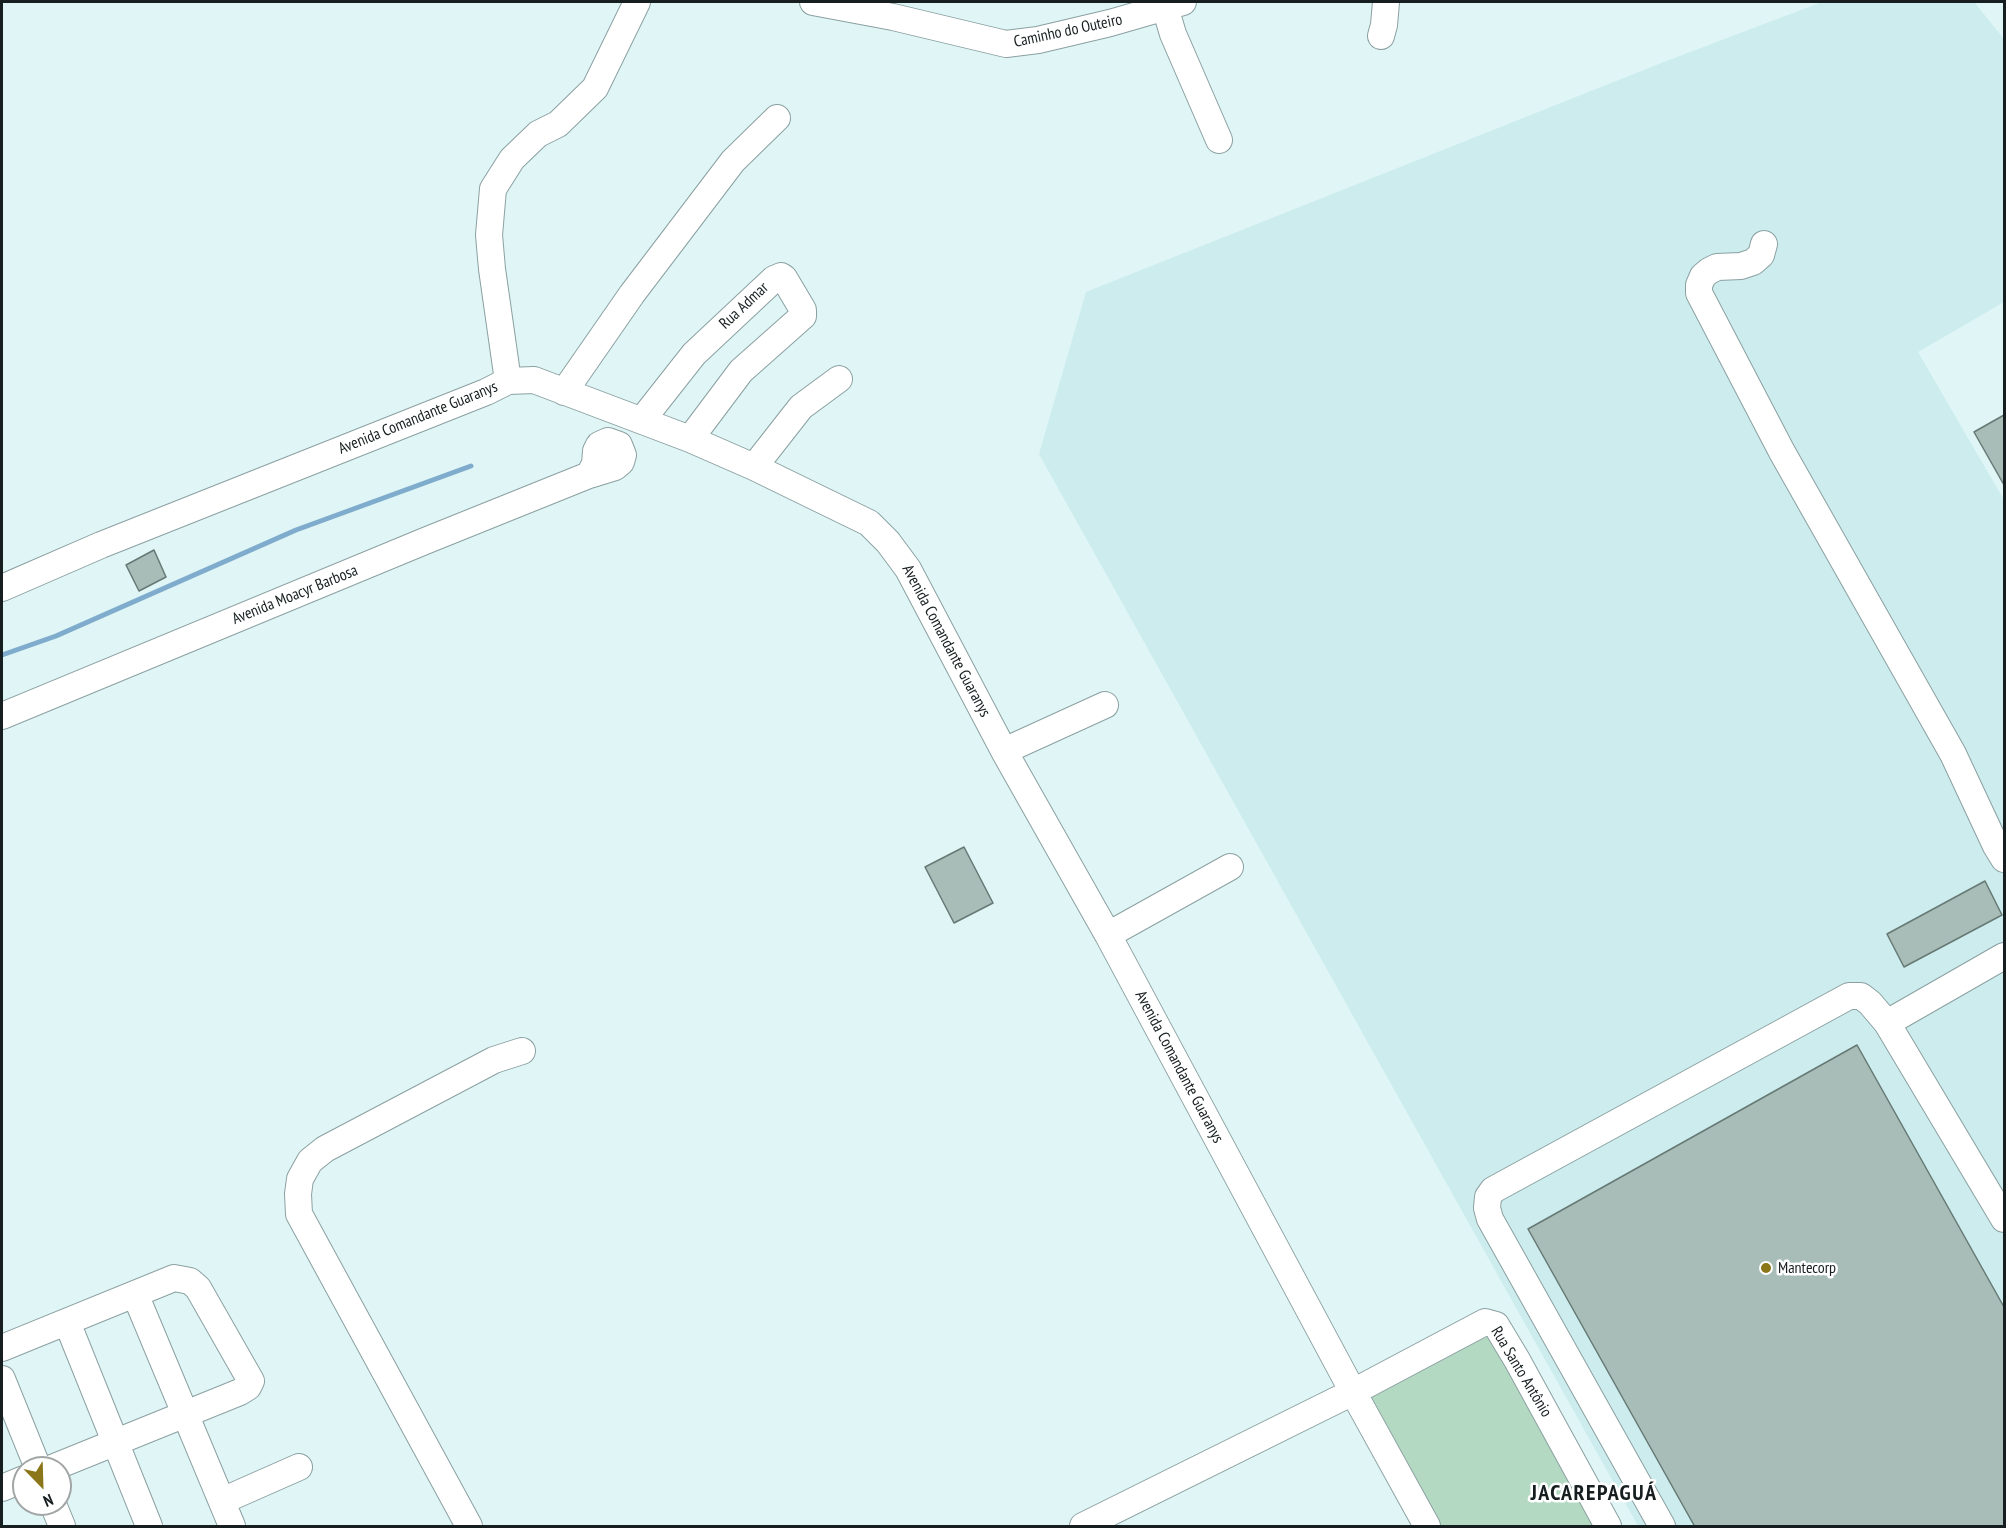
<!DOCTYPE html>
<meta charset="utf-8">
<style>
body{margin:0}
#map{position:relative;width:2006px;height:1528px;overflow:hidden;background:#dff5f6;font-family:"PT Sans Narrow",sans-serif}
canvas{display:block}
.frame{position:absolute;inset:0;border:3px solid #161e1f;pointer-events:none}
.north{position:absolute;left:12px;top:1456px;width:60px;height:60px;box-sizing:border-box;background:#fff;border:2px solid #a2a5a5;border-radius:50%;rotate:157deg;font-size:16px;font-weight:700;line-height:24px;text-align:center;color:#161e1f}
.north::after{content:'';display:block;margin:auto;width:21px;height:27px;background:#8b761a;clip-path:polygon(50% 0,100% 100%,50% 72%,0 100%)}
</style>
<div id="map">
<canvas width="2006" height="1528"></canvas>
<div class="frame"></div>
<div class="north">N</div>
</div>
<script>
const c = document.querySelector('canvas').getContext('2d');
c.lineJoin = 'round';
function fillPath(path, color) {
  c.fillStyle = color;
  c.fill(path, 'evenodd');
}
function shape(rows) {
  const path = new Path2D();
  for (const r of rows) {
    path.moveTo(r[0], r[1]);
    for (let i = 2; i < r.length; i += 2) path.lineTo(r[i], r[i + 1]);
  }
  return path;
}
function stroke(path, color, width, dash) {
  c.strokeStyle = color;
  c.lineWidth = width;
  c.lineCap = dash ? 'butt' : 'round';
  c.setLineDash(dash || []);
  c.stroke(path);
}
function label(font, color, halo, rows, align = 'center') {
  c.font = font + ' "PT Sans Narrow",sans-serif';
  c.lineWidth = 5;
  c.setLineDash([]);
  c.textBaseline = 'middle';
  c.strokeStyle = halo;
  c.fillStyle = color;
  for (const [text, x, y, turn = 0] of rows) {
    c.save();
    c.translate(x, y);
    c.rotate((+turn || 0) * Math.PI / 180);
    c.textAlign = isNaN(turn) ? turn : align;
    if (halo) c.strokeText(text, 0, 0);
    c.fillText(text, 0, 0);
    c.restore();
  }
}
fillPath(shape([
 [1822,2,1974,2,2004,39,2004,302,1918,352,2004,500,2004,1526,1638,1526,1039,454,1086,292,1664,62]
]), '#ccecee');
fillPath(shape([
 [1463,1334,1499,1337,1600,1526,1432,1526,1355,1393]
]), '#b4d9c2');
stroke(shape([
 [2,655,56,636,296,530,471,466]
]), '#7faccc', 5);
const building = shape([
 [2004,415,2004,485,1974,432,2004,415],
 [154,550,166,577,139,591,126,565,154,550],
 [964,847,993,903,954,923,925,867,964,847],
 [1985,881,2002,915,1904,967,1887,934,1985,881],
 [1857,1045,2004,1307,2004,1527,1695,1527,1528,1229,1857,1045]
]);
fillPath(building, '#a9bdb8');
stroke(building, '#667974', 1.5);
const minor = shape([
 [813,2,893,17,1006,44,1038,40,1110,23,1183,2],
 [1165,7,1173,34,1219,140],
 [1381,36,1384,25,1386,2],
 [1764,244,1761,255,1753,262,1741,266,1717,267,1709,271,1703,276,1699,285,1699,293,1782,452,1953,754,1996,846,2004,859],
 [508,381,492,269,489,235,493,189,512,159,538,134,558,124,595,88,637,2],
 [564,392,632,294,733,161,777,118],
 [642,420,694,354,774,279,781,276,784,278,803,310,803,316,741,371,690,439],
 [754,467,801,407,839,379],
 [2,588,101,545,486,392,508,381,534,380,690,439,754,467,869,523,888,542,908,569,1004,751,1108,935,1353,1392,1427,1526],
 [2,716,425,541,589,475,615,467,621,462,623,455,619,445,608,441,599,445,596,451,595,464,589,475],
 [1004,751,1105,705],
 [1108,935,1230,867],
 [1887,1023,2004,956],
 [135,1294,232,1526],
 [67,1322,149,1526],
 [2,1348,174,1278,190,1281,198,1288,251,1381,248,1387,240,1392,52,1468],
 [2,1379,38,1468],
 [2,1488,24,1479],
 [222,1501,299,1467],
 [53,1504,62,1526],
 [469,1526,299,1214,298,1194,300,1179,310,1161,325,1149,494,1060,522,1051],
 [1083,1526,1353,1392,1485,1322,1496,1325,1517,1360,1608,1526],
 [1662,1526,1490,1219,1487,1208,1488,1197,1493,1190,1849,996,1861,996,1870,1003,1887,1023,2004,1219]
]);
stroke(minor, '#8ba0a1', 28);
stroke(minor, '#fff', 26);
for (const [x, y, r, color] of [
 [1766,1268,6,"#8b761a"]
]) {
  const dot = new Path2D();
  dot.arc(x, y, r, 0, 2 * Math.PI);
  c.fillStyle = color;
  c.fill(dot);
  stroke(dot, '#fff', 2);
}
label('16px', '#161e1f', '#fff', [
 ["Caminho do Outeiro",1068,31,-12],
 ["Rua Admar",744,306,-43],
 ["Avenida Comandante Guaranys",418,418,-22],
 ["Avenida Moacyr Barbosa",295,595,-22],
 ["Avenida Comandante Guaranys",946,641,62],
 ["Avenida Comandante Guaranys",1179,1067,62],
 ["Rua Santo Antônio",1521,1372,59]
]);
label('16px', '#161e1f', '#fff', [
 ["Mantecorp",1778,1268]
], 'left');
c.letterSpacing = '1.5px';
label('bold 22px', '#161e1f', '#fff', [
 ["JACAREPAGUÁ",1594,1494]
]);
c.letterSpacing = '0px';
</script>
